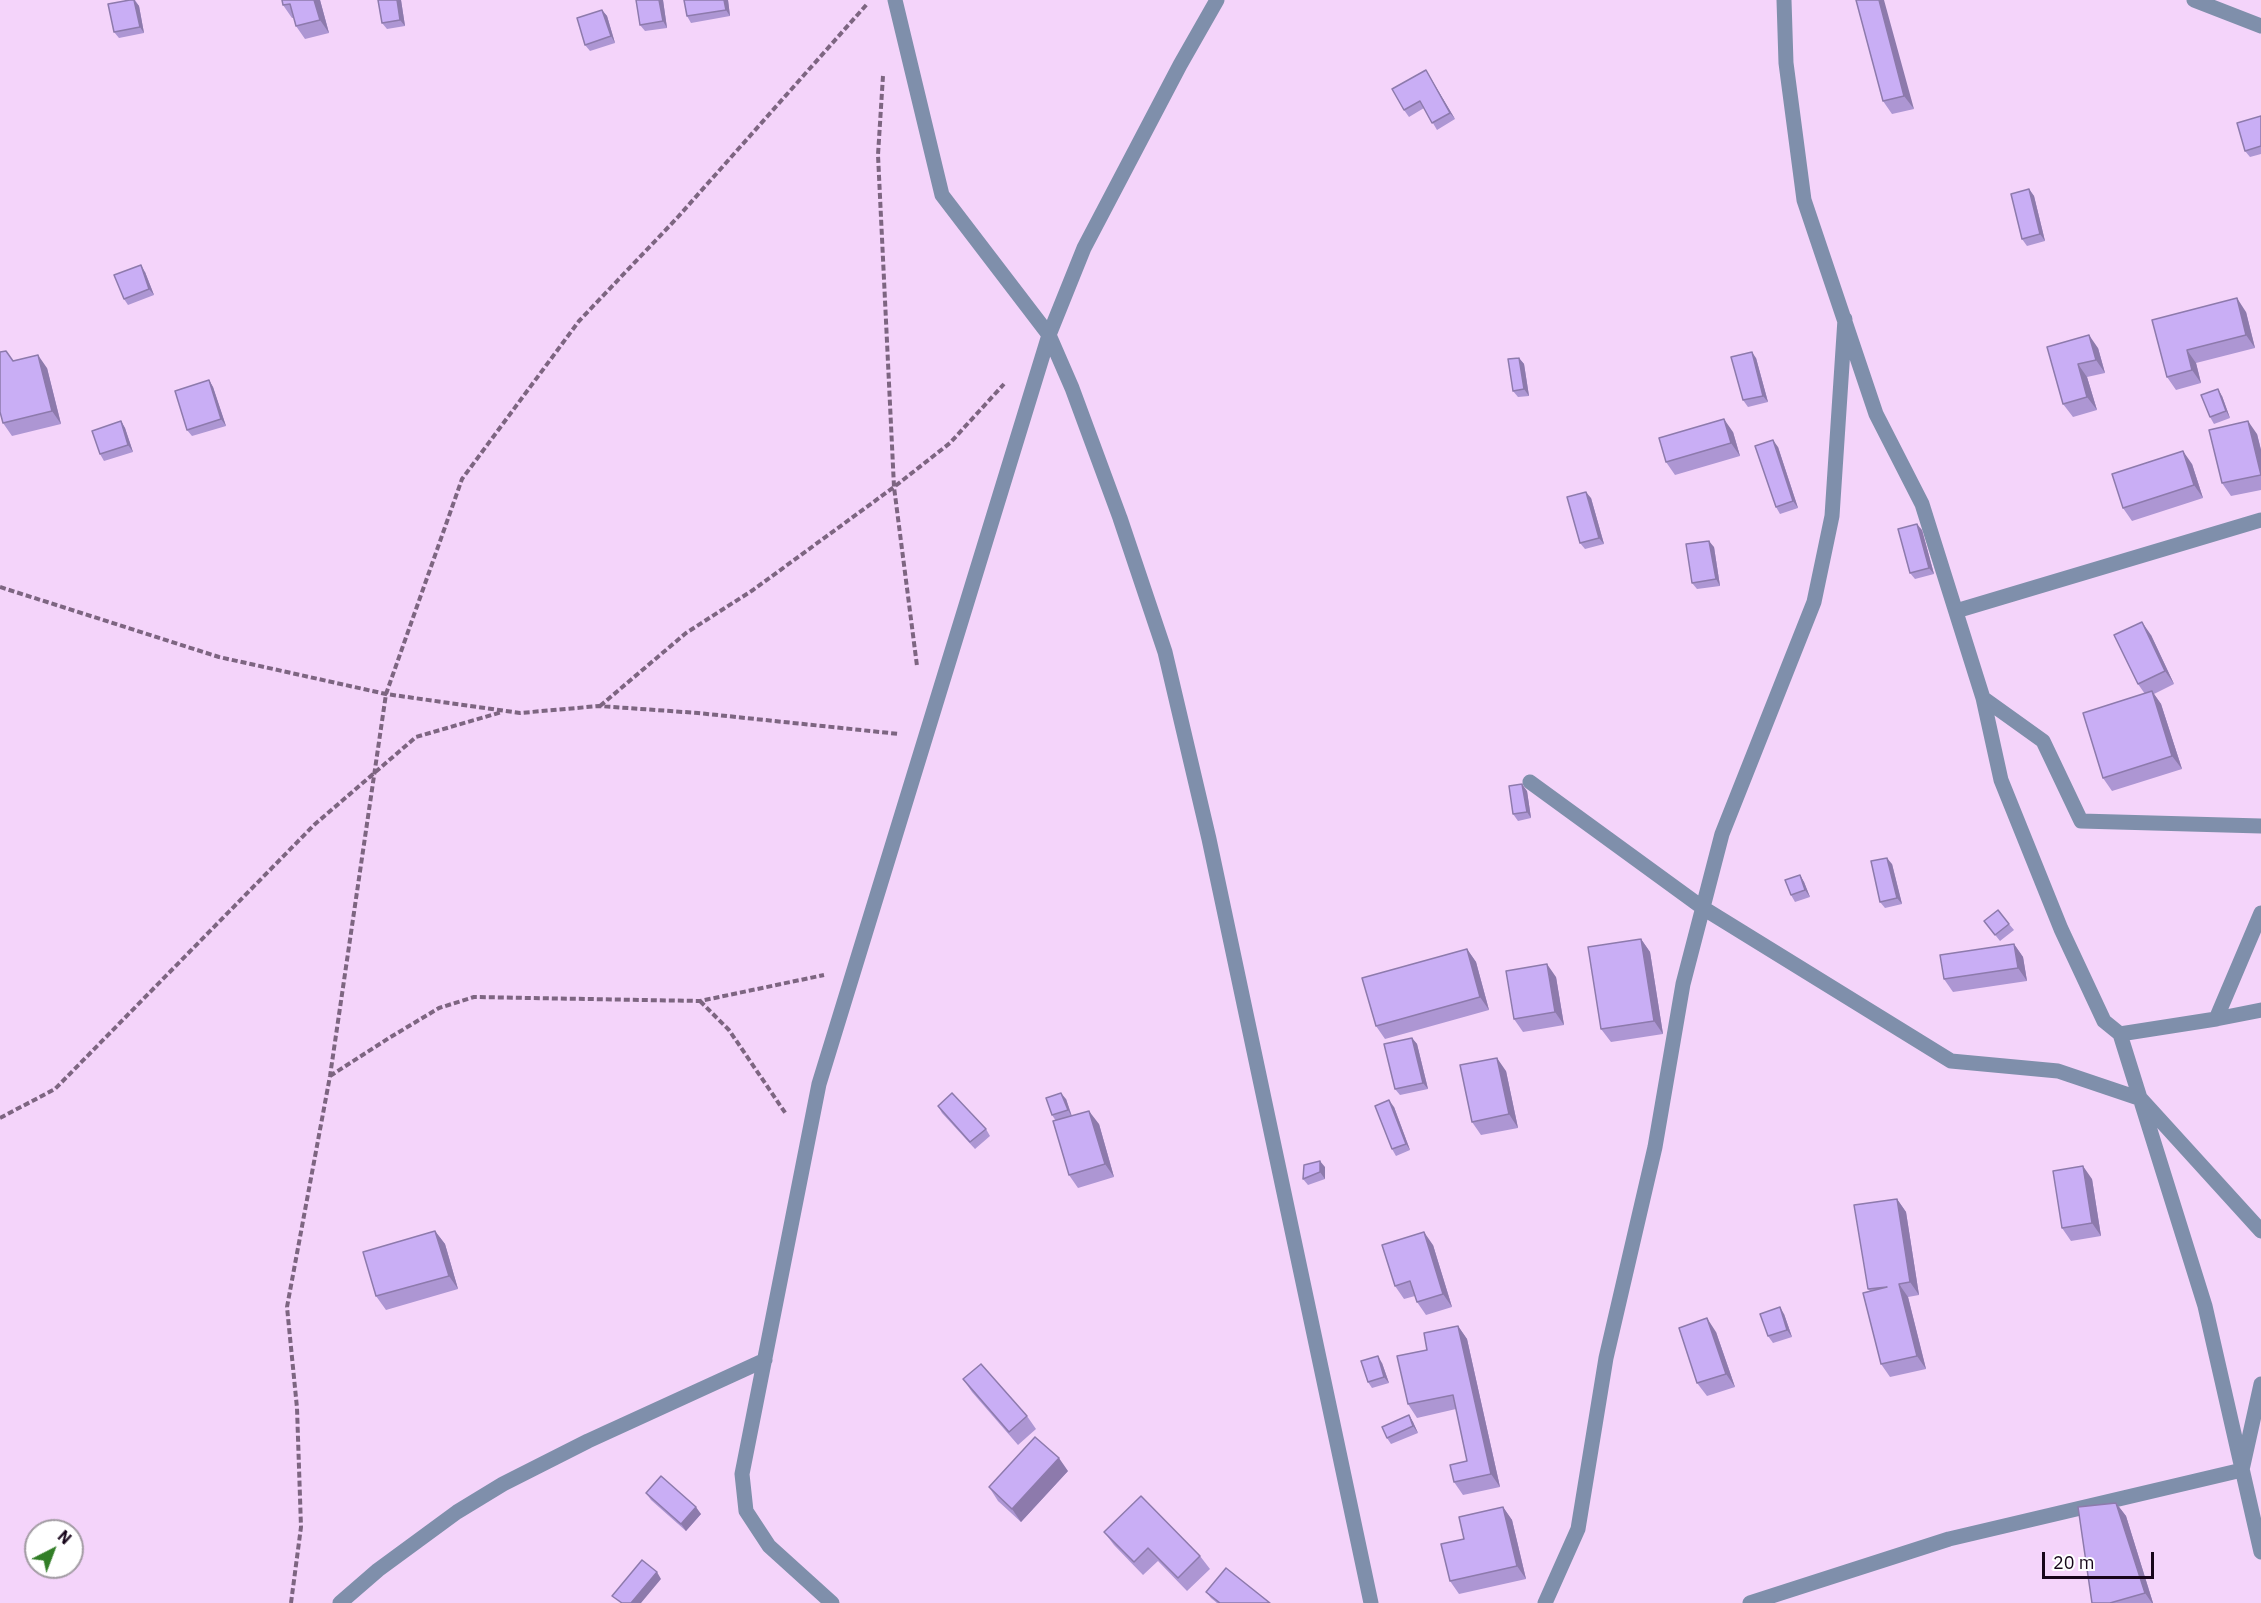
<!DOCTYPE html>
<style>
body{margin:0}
#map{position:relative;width:2261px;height:1603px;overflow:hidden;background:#f4d4fa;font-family:"IBM Plex Sans",sans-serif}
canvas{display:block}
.north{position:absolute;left:24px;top:1519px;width:60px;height:60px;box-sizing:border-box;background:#fff;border:2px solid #a29ba3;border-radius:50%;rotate:42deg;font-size:16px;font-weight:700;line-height:24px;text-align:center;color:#17051a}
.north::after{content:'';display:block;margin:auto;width:21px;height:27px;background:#327e27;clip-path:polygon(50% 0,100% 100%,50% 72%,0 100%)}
.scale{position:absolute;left:2042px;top:1552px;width:112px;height:27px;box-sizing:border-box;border:3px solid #17051a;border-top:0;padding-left:8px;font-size:18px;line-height:21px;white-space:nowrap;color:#17051a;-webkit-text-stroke:4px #fff;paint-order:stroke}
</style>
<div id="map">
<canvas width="2261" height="1603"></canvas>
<div class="north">N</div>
<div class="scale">20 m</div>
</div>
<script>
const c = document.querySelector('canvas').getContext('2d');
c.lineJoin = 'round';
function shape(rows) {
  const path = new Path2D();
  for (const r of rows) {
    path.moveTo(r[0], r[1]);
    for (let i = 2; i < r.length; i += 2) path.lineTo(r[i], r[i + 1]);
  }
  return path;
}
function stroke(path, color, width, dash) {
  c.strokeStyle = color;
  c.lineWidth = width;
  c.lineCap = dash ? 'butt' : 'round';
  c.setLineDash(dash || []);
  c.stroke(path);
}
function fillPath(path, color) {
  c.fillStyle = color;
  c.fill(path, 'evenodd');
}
stroke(shape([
 [883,76,878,155,894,487,917,666],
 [0,587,219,657,386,694,520,713,599,706,698,713,899,734],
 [600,706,686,633,753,590,894,487,950,443,1004,384],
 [700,1001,729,1030,786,1114],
 [330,1076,389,1038,439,1008,474,997,700,1001,824,975],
 [0,1118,55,1089,314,825,416,737,502,712],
 [291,1603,301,1527,297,1408,287,1307,330,1076,386,694,462,479,579,321,677,218,868,3]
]), '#7d6581', 4, [6, 3]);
stroke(shape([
 [895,0,942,195,1049,335,1072,388,1120,518,1165,652,1209,839,1371,1603],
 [1784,0,1786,63,1804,200,1876,414,1922,504,1983,698,2001,780,2061,929,2104,1021,2120,1034],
 [2194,0,2261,26],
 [1956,611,2261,520],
 [1983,698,2043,741,2081,821,2261,826],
 [1530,782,1703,908,1951,1061,2058,1071,2141,1099,2261,1231],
 [2261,913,2216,1019,2120,1034,2205,1306,2261,1552],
 [2216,1019,2261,1010],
 [340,1603,378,1570,457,1512,503,1484,588,1441,765,1360],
 [832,1603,769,1546,746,1511,742,1474,819,1084,1049,335,1084,248,1180,65,1217,0],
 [1545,1603,1578,1529,1606,1358,1655,1147,1683,984,1722,834,1814,602,1832,516,1845,319],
 [1750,1603,1949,1539,2242,1470,2261,1384]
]), '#7f8fab', 15);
fillPath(shape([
 [130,0,135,0,139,6,144,33,119,38,114,32],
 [282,0,320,0,329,33,305,39,296,26,294,18,292,18,283,5],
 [401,0,405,26,387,29,382,23],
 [663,0,667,28,645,31,640,25],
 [684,0,728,0,730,16,691,23,687,16],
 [1856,0,1914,109,1892,114,1883,101],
 [602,10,607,16,615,43,590,51,585,45],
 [1430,77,1455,119,1437,130,1424,108,1409,117,1404,110],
 [2261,116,2261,154,2250,157,2245,151],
 [2029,189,2034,196,2045,241,2027,246,2022,239],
 [145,272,154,295,128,305,124,299],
 [2246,312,2255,348,2196,363,2201,383,2176,390,2167,377,2152,320],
 [2047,347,2098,348,2105,373,2087,377,2097,410,2073,417,2063,404],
 [1519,358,1524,364,1529,396,1518,397,1513,391],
 [1756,358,1768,402,1748,407,1743,400],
 [47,368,61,424,12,436,3,423],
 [209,380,213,387,226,426,192,436,187,430],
 [2222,396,2230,418,2214,424,2210,417],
 [121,421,125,428,133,452,104,461,100,454],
 [1733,432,1740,456,1675,475,1666,462],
 [2257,434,2261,450,2261,490,2231,496,2222,483],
 [1778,447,1798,508,1780,514,1776,507],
 [2192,464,2203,498,2132,521,2123,508],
 [1591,498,1604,544,1585,549,1580,543],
 [1922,530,1934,574,1915,579,1910,573],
 [1714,547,1720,586,1697,589,1692,583],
 [2151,635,2174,684,2154,694,2161,704,2182,769,2112,791,2103,778,2145,694,2138,684],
 [1527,791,1531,818,1518,821,1513,814],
 [1892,864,1902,904,1885,908,1880,902],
 [1800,875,1804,882,1810,897,1795,902,1791,895],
 [1984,921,2009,924,2014,930,2000,941],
 [1641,939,1650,952,1663,1034,1611,1042,1601,1029],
 [2014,944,2023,957,2027,981,1953,992,1944,979],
 [1467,949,1476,962,1489,1010,1385,1039,1376,1026],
 [1556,977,1564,1025,1523,1032,1514,1019],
 [1412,1038,1417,1044,1428,1089,1400,1095,1395,1089],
 [1506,1071,1518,1128,1481,1135,1472,1122],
 [1066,1099,1072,1116,1099,1124,1114,1177,1078,1188,1069,1175,1056,1121,1052,1115],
 [938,1106,986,1129,990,1136,975,1149,942,1113],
 [1394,1107,1410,1150,1396,1156,1392,1149],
 [1325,1167,1325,1179,1308,1185,1303,1179],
 [2092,1179,2101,1236,2071,1241,2062,1228],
 [1897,1199,1906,1212,1919,1295,1908,1297,1926,1369,1890,1377,1881,1364,1870,1291,1868,1289],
 [435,1231,445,1244,458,1289,386,1310,376,1296],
 [1433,1245,1452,1307,1426,1315,1417,1302,1415,1296,1404,1299,1395,1286],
 [1784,1314,1792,1337,1773,1343,1768,1336],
 [1458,1326,1467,1339,1500,1487,1463,1495,1454,1482,1467,1461,1456,1409,1417,1418,1408,1404,1427,1350],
 [1716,1332,1735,1387,1707,1396,1697,1383],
 [1382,1363,1389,1383,1372,1388,1368,1382],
 [963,1379,1027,1416,1036,1429,1018,1445,972,1392],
 [1409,1415,1413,1422,1418,1433,1391,1444,1387,1438],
 [1068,1471,1021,1522,998,1501,989,1487],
 [646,1493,701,1514,686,1531,651,1500],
 [2116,1503,2126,1516,2153,1603,2092,1603],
 [1503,1507,1512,1520,1526,1579,1459,1594,1450,1581,1464,1539],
 [1104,1532,1200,1556,1210,1569,1187,1591,1158,1561,1143,1575,1114,1545],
 [1206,1592,1270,1603,1217,1603,1211,1598]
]), '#ad96d3');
fillPath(shape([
 [134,0,139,6,144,33,140,27],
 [314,0,320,0,329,33,320,20],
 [397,0,401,0,405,26,400,20],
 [659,0,663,0,667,28,663,21],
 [724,0,728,0,730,16,726,10],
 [1879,0,1884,0,1914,109,1904,96],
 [602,10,607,16,615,43,611,36],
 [1426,70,1430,77,1455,119,1450,113],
 [2029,189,2034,196,2045,241,2040,234],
 [141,265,145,272,154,295,149,289],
 [2237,298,2246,312,2255,348,2246,335],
 [2089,335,2098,348,2105,373,2096,360],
 [2187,350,2196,363,2201,383,2192,370],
 [1752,352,1756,358,1768,402,1763,396],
 [38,355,47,368,61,424,52,411],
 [1519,358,1524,364,1529,396,1524,389],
 [2078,364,2087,377,2097,410,2087,397],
 [209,380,213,387,226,426,221,419],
 [2218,389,2222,396,2230,418,2226,411],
 [1724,419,1733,432,1740,456,1731,443],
 [121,421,125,428,133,452,128,445],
 [2248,421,2257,434,2261,450,2261,474],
 [1773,440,1778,447,1798,508,1793,501],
 [2183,451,2192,464,2203,498,2194,485],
 [1586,492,1591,498,1604,544,1599,538],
 [1917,524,1922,530,1934,574,1929,568],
 [1709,541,1714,547,1720,586,1716,579],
 [2142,622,2151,635,2174,684,2165,671],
 [2152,691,2161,704,2182,769,2172,756],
 [1522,784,1527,791,1531,818,1527,812],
 [1887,858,1892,864,1902,904,1897,898],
 [1800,875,1804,882,1810,897,1805,890],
 [1641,939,1650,952,1663,1034,1654,1021],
 [2014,944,2023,957,2027,981,2018,968],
 [1467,949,1476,962,1489,1010,1480,997],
 [1547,964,1556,977,1564,1025,1555,1012],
 [1412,1038,1417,1044,1428,1089,1423,1083],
 [1497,1058,1506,1071,1518,1128,1509,1114],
 [1061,1093,1066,1099,1072,1117,1068,1110],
 [1389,1100,1394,1107,1410,1150,1406,1144],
 [1089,1111,1099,1124,1114,1177,1105,1164],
 [1320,1161,1325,1167,1325,1179,1320,1172],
 [2083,1166,2092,1179,2101,1236,2092,1223],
 [1897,1199,1906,1212,1919,1295,1910,1282],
 [435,1231,445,1244,458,1289,449,1276],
 [1424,1232,1433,1245,1452,1307,1443,1294],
 [1899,1284,1908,1297,1926,1369,1917,1356],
 [1780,1307,1784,1314,1792,1337,1787,1330],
 [1707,1318,1716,1332,1735,1387,1726,1374],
 [1458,1326,1467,1339,1500,1487,1491,1474],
 [1378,1356,1382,1363,1389,1383,1384,1377],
 [1409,1415,1413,1422,1418,1433,1413,1426],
 [1059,1458,1068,1471,1021,1522,1012,1509],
 [2116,1503,2126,1516,2153,1603,2152,1603,2145,1593],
 [696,1507,701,1514,686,1531,681,1524],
 [1503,1507,1512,1520,1526,1579,1517,1566],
 [657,1572,661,1579,641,1603,631,1603]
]), '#8d7aac');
const building = shape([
 [130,0,134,0,140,27,114,32,108,4,130,0],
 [282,0,314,0,320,20,296,26,290,4,283,5,282,0],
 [378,0,397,0,400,20,382,23,378,0],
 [636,0,659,0,663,21,640,25,636,0],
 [684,0,724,0,726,10,687,16,684,0],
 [1856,0,1879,0,1904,96,1883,101,1856,0],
 [602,10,611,36,585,45,577,18,602,10],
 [1426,70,1450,113,1432,123,1420,101,1404,110,1392,89,1426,70],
 [2261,116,2261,146,2245,151,2237,123,2261,116],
 [2029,189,2040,234,2022,239,2011,194,2029,189],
 [141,265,149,289,124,299,114,275,141,265],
 [2237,298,2246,335,2187,350,2192,370,2167,377,2152,320,2237,298],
 [2089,335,2096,360,2078,364,2087,397,2063,404,2047,347,2089,335],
 [6,351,13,361,38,355,52,411,3,423,0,412,0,352,6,351],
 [1752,352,1763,396,1743,400,1731,357,1752,352],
 [1519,358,1524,389,1513,391,1508,359,1519,358],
 [209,380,221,419,187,430,175,391,209,380],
 [2218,389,2226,411,2210,417,2201,395,2218,389],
 [1724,419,1731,443,1666,462,1659,438,1724,419],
 [121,421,128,445,100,454,92,431,121,421],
 [2248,421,2261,475,2222,483,2209,430,2248,421],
 [1773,440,1793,501,1776,507,1755,446,1773,440],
 [2183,451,2194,485,2123,508,2112,474,2183,451],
 [1586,492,1599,538,1580,543,1567,497,1586,492],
 [1917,524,1929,568,1910,573,1898,529,1917,524],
 [1709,541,1716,579,1692,583,1686,544,1709,541],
 [2142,622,2165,671,2138,684,2114,635,2142,622],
 [2152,691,2172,756,2103,778,2083,713,2152,691],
 [1522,784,1527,812,1513,814,1509,786,1522,784],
 [1887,858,1897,898,1880,902,1871,861,1887,858],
 [1800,875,1805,890,1791,895,1785,880,1800,875],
 [1998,910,2009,924,1995,935,1984,921,1998,910],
 [1641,939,1654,1021,1601,1029,1588,947,1641,939],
 [2014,944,2018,968,1944,979,1940,955,2014,944],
 [1467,949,1480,997,1376,1026,1362,978,1467,949],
 [1547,964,1555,1012,1514,1019,1506,971,1547,964],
 [1412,1038,1423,1083,1395,1089,1384,1044,1412,1038],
 [1497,1058,1509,1114,1472,1122,1460,1065,1497,1058],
 [952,1093,986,1129,970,1142,938,1106,952,1093],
 [1061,1093,1068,1110,1052,1115,1046,1098,1061,1093],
 [1389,1100,1406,1144,1392,1149,1375,1106,1389,1100],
 [1089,1111,1105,1164,1069,1175,1053,1121,1089,1111],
 [1320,1161,1320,1172,1303,1179,1304,1165,1320,1161],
 [2083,1166,2092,1223,2062,1228,2053,1171,2083,1166],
 [1897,1199,1910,1282,1899,1284,1917,1356,1881,1364,1863,1293,1887,1287,1868,1289,1854,1205,1897,1199],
 [435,1231,449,1276,376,1296,363,1252,435,1231],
 [1424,1232,1443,1294,1417,1302,1410,1281,1395,1286,1382,1245,1424,1232],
 [1780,1307,1787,1330,1768,1336,1760,1314,1780,1307],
 [1707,1318,1726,1374,1697,1383,1679,1328,1707,1318],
 [1458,1326,1491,1474,1454,1482,1450,1465,1467,1461,1453,1395,1408,1404,1397,1356,1427,1350,1424,1333,1458,1326],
 [1378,1356,1384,1377,1368,1382,1361,1361,1378,1356],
 [981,1364,1027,1416,1009,1432,963,1379,981,1364],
 [1409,1415,1413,1426,1387,1438,1382,1427,1409,1415],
 [1035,1437,1059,1458,1012,1509,989,1487,1035,1437],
 [661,1476,696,1507,681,1524,646,1493,661,1476],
 [1141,1496,1200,1556,1178,1578,1148,1548,1134,1562,1104,1532,1141,1496],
 [2116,1503,2145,1593,2110,1603,2092,1603,2078,1507,2116,1503],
 [1503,1507,1517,1566,1450,1581,1441,1544,1464,1539,1459,1517,1503,1507],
 [642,1560,657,1572,631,1603,622,1603,612,1596,642,1560],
 [1226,1568,1270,1603,1220,1603,1206,1592,1226,1568]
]);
fillPath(building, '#c9aef5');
stroke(building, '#8d7aac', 1.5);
</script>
